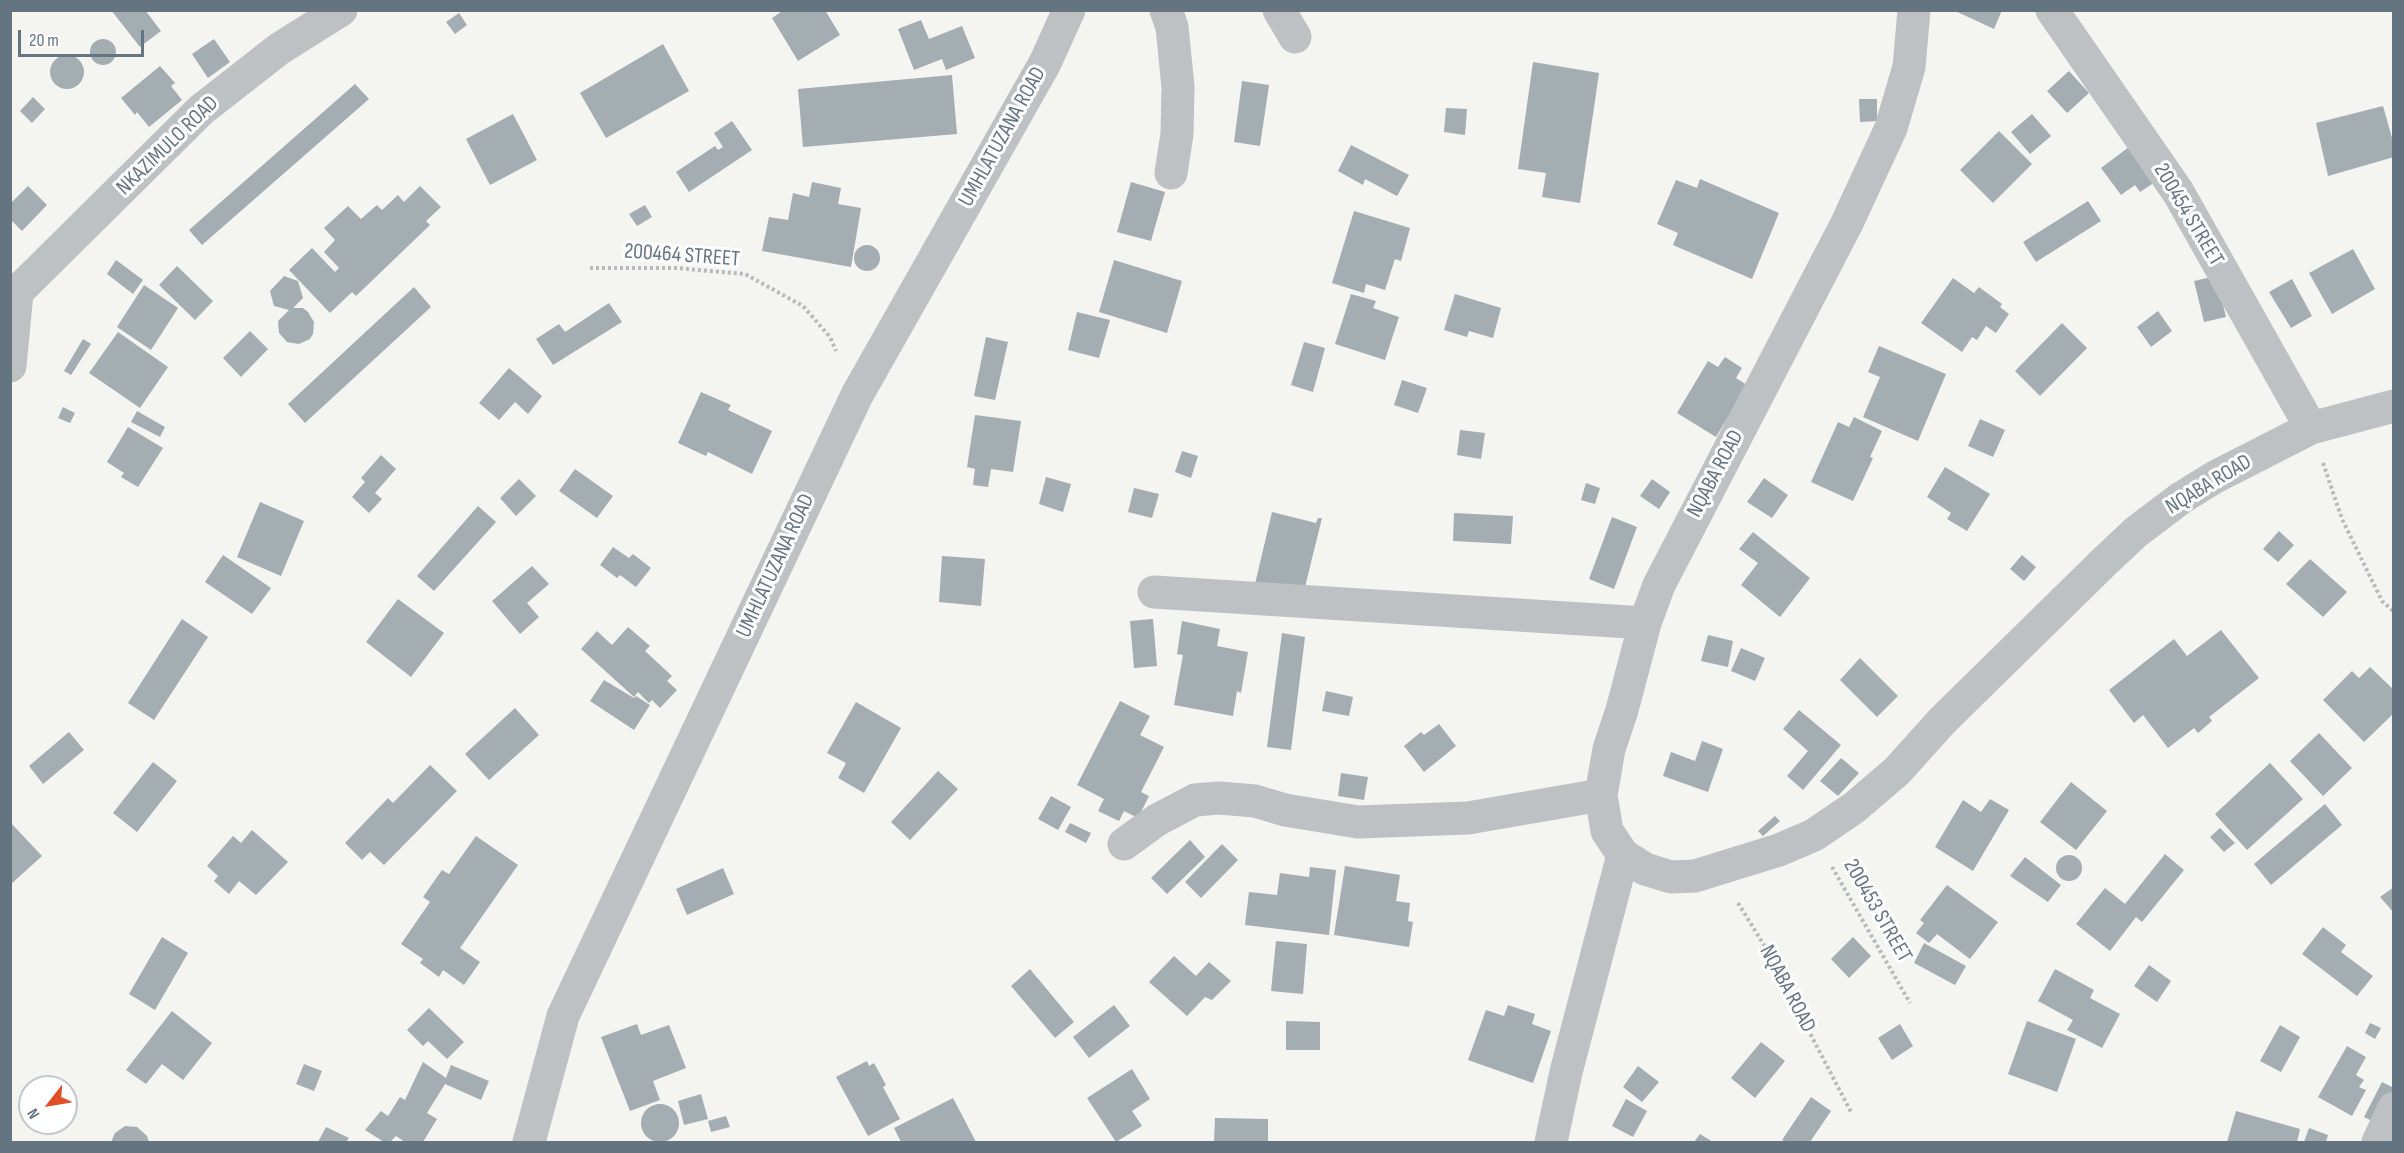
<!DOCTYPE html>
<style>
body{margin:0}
#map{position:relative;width:2404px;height:1153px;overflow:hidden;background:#f4f4f0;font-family:"Sofia Sans Condensed",sans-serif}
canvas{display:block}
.frame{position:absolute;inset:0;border:12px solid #647481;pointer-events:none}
.north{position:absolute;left:18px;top:1075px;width:60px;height:60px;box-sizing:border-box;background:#fff;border:2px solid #c1c7cd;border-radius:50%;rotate:239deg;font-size:16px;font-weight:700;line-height:24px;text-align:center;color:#647481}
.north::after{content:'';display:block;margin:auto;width:21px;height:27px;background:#df5026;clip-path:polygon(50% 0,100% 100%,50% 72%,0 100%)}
.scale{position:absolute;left:18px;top:30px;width:126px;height:27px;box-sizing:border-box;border:3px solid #647481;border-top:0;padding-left:8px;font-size:18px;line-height:21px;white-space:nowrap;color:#647481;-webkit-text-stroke:4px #fff;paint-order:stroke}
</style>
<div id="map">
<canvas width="2404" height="1153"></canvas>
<div class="frame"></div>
<div class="north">N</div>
<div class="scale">20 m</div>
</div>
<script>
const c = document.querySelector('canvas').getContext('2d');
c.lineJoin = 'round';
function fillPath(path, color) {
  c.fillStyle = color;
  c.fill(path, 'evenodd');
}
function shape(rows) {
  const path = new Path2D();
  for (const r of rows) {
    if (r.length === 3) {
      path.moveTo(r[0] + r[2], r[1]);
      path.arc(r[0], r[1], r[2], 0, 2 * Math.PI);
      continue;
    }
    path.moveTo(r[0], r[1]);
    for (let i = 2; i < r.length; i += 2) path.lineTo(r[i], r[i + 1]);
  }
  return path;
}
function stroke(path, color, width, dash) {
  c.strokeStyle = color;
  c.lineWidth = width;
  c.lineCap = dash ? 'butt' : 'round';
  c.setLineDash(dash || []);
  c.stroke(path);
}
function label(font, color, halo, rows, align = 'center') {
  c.font = font + ' "Sofia Sans Condensed",sans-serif';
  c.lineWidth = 6;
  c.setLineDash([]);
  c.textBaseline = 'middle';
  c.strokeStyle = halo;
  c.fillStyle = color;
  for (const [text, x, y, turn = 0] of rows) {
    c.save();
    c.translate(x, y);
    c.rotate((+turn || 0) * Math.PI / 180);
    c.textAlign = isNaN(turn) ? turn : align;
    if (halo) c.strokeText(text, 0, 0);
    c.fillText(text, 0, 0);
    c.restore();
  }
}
fillPath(shape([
 [111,10,145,10,161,31,140,47],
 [784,10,825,10,840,35,798,61,772,18],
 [1953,10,2002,10,1994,29],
 [459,13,467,25,455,34,446,22],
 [921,20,929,39,962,26,975,58,946,70,942,59,914,70,898,29],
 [103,52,13],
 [214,39,230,62,208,78,192,54],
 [663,44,689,91,606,138,580,93],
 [67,72,17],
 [1533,62,1599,73,1580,203,1542,197,1546,173,1518,169],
 [160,66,175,83,171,86,182,100,149,127,137,112,135,115,121,98],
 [2069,71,2089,93,2067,113,2047,91],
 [952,75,957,134,803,147,798,89],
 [1242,81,1269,85,1260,146,1234,142],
 [355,84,369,99,202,245,189,230],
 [33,97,45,109,32,123,20,111],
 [1859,99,1877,99,1877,121,1860,122],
 [2383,106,2394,145,2394,157,2328,176,2316,123],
 [1446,108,1467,109,1465,135,1444,132],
 [513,114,537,160,490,185,466,139],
 [2032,114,2051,136,2030,154,2011,132],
 [732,121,752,150,689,192,676,172,715,146,718,150,723,147,714,133],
 [1999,131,2032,164,1993,203,1960,170],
 [1351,145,1409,175,1397,196,1365,179,1363,185,1338,171],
 [2129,147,2155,182,2140,192,2135,185,2121,195,2101,168],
 [1700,179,1779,213,1752,279,1673,245,1678,233,1657,224,1676,180,1697,188],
 [812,182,841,188,838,204,861,208,851,267,762,251,769,217,788,220,793,193,809,197],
 [1131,182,1165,192,1151,241,1117,232],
 [28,186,47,205,22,231,10,219,10,204],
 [420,186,441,207,426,221,430,225,356,296,352,292,330,313,289,270,312,248,335,272,339,268,324,252,335,240,324,228,348,206,361,219,377,205,382,210,398,195,404,202],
 [2088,201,2101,221,2036,262,2023,242],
 [645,205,652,217,637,226,629,214],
 [1354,211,1410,228,1401,261,1395,259,1385,290,1366,284,1364,293,1332,283],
 [867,258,13],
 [2353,249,2375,289,2332,314,2309,273],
 [116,260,143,280,133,294,107,274],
 [1114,260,1182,281,1167,333,1099,312],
 [177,266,213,301,195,320,159,285],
 [284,276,298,281,303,298,293,308,303,308,308,312,314,322,313,334,310,339,299,344,287,342,279,333,278,321,289,310,274,306,270,291],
 [2216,276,2226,317,2204,322,2194,281],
 [1953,278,1974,293,1979,287,2002,304,2000,307,2009,314,1996,333,1986,326,1977,340,1972,337,1962,352,1921,323],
 [2292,279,2312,316,2291,328,2269,292],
 [144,285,178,308,151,350,117,327],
 [414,287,431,307,305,423,288,404],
 [1351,294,1376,301,1373,308,1399,317,1385,360,1335,344],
 [1455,294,1501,308,1493,338,1469,331,1467,337,1444,330],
 [609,303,622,322,553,365,536,339,559,324,565,332],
 [2158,311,2172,331,2151,347,2137,327],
 [1077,312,1110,320,1099,358,1068,350],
 [2062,323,2087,348,2040,396,2015,371],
 [250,331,268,349,241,377,223,358],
 [118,332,168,367,140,408,89,373],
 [986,337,1008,342,995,400,974,396],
 [83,339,91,344,71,375,64,371],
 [1304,342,1325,348,1313,392,1291,385],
 [1879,346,1946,374,1918,441,1863,417,1880,377,1868,372],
 [1725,357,1742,368,1736,378,1747,385,1716,437,1677,413,1708,361,1718,367],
 [509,368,542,396,528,414,515,402,499,420,479,403],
 [1402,380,1427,388,1418,413,1394,405],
 [701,392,731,405,728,410,772,431,752,474,708,452,706,456,678,443],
 [63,407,75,413,70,423,58,418],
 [137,411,165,427,160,437,131,422],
 [975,415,1021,421,1013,472,991,469,988,487,973,485,975,469,967,467],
 [1854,417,1882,431,1870,457,1873,458,1853,501,1811,482,1838,422,1849,427],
 [1980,419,2005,430,1993,457,1968,446],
 [128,427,163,448,138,487,121,477,124,473,107,462],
 [1460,430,1485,433,1481,459,1457,455],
 [1182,451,1198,456,1191,478,1175,472],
 [381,455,396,469,375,493,382,499,369,513,352,497,365,482,361,478],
 [1945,467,1990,494,1967,531,1947,519,1951,513,1927,497],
 [575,469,613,496,597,518,559,491],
 [1046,477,1071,484,1063,512,1039,504],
 [1764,478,1788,495,1772,518,1747,502],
 [519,479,536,496,516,516,500,498],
 [1652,479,1670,492,1659,509,1640,496],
 [1586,483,1600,488,1595,504,1581,500],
 [1134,488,1159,494,1152,518,1128,512],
 [260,502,304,521,281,576,237,557],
 [478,506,496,522,434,591,417,576],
 [1272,512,1316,523,1318,518,1322,518,1303,595,1255,584],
 [1454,513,1513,516,1511,544,1453,541],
 [1612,517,1637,527,1614,589,1589,579],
 [2279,531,2294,545,2278,562,2263,549],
 [1753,532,1810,578,1780,617,1741,585,1758,563,1739,549],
 [613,547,629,558,633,554,651,568,636,587,620,575,617,578,600,565],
 [223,555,271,588,252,614,205,582],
 [2022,555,2036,567,2024,581,2010,569],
 [942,556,985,559,981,606,939,602],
 [2310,559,2347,592,2323,617,2286,584],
 [532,566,549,584,527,603,539,617,520,634,492,601],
 [398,599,444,633,411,677,366,642],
 [182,619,208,637,154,720,128,703],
 [1153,619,1157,666,1134,668,1130,621],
 [1182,621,1220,629,1217,646,1248,652,1241,693,1237,691,1233,716,1174,705,1183,655,1177,654],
 [628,627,650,646,645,651,672,676,667,681,677,690,660,708,652,700,649,703,638,692,634,697,581,649,597,631,612,645],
 [2221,630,2259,678,2209,717,2212,721,2198,733,2194,728,2168,748,2143,715,2134,723,2109,690,2174,639,2187,656],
 [1282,633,1305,637,1291,750,1267,747],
 [1708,635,1733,641,1728,667,1701,661],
 [1741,648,1765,658,1755,681,1731,671],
 [1860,658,1898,696,1877,717,1840,680],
 [2370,667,2394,690,2394,713,2364,742,2323,700,2352,671,2359,678],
 [604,680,634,698,636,696,650,705,634,730,590,701],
 [1326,691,1353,697,1349,716,1322,711],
 [1120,701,1150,716,1140,735,1164,747,1141,792,1149,796,1138,818,1124,811,1119,821,1098,811,1104,799,1077,785],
 [856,702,901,728,864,793,838,778,846,763,827,753],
 [515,708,539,735,489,780,465,754],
 [1799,710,1841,745,1803,790,1787,776,1808,751,1783,729],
 [1439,724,1456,746,1424,772,1404,746,1421,732,1424,735],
 [69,732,84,750,43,784,29,766],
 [2319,733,2352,768,2323,796,2290,761],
 [1702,741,1723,749,1708,792,1663,776,1671,752,1695,761],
 [1841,758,1859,773,1838,796,1820,781],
 [153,762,177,781,137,832,113,813],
 [2270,763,2303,799,2247,850,2215,814],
 [430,765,457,791,384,865,370,852,362,860,345,843,388,798,393,803],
 [938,771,958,789,910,840,891,822],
 [1341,773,1368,777,1364,800,1338,796],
 [2071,782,2107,811,2076,850,2040,822],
 [1051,796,1071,807,1058,830,1038,819],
 [1990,799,2009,810,1973,871,1935,847,1963,800,1981,812],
 [2325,804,2342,825,2271,885,2254,864],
 [1775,816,1780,821,1763,836,1758,831],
 [10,822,42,856,10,885],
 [1070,823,1091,833,1086,843,1065,832],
 [2220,828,2235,843,2224,852,2210,837],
 [252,830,288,862,256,895,239,881,229,894,214,881,218,876,207,866,233,836,241,843],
 [476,836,518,865,460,948,480,962,464,985,443,970,439,977,420,963,423,959,401,944,430,902,423,897,442,870,449,874],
 [1190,840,1205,857,1167,894,1151,878],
 [1222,844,1238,860,1201,898,1185,882],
 [2165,854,2184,870,2142,922,2136,917,2110,951,2076,924,2105,888,2125,904],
 [2069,868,13],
 [2025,857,2061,885,2048,902,2010,876],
 [1345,866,1400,875,1396,901,1410,903,1408,921,1413,922,1409,947,1334,935],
 [1310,867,1336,870,1329,935,1245,925,1249,892,1277,895,1280,873,1309,877],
 [723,868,734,894,687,915,676,889],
 [1947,885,1998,922,1970,959,1937,934,1929,943,1916,933,1924,923,1920,920],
 [2394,887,2394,913,2380,897],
 [2323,927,2346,945,2341,952,2373,976,2357,996,2302,954],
 [162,937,188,953,155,1010,129,994],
 [1853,937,1871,956,1849,978,1831,959],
 [1276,941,1307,944,1303,994,1271,991],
 [1924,943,1966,966,1955,985,1914,963],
 [1174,956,1196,976,1209,962,1231,981,1212,1000,1205,997,1187,1016,1149,982],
 [2149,965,2171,981,2157,1002,2134,986],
 [1030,969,1074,1022,1055,1038,1011,986],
 [2055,969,2094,990,2090,998,2120,1014,2102,1048,2067,1030,2073,1020,2038,1001],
 [1114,1005,1130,1026,1089,1058,1073,1037],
 [1508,1005,1535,1014,1532,1024,1551,1031,1533,1083,1468,1060,1486,1010,1504,1016],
 [429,1008,464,1042,447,1059,428,1041,423,1046,407,1030],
 [172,1011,212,1043,183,1080,162,1064,146,1084,126,1070],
 [1286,1021,1320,1022,1320,1050,1286,1050],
 [2027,1021,2076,1039,2057,1092,2008,1074],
 [2370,1023,2381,1028,2375,1039,2365,1033],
 [637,1024,641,1035,669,1025,686,1068,653,1081,660,1100,630,1111,601,1037],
 [1900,1024,1913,1046,1892,1060,1878,1038],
 [2280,1025,2300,1037,2281,1072,2260,1061],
 [1761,1042,1785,1061,1755,1098,1731,1078],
 [2347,1046,2366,1057,2356,1075,2364,1080,2359,1087,2366,1090,2352,1116,2318,1097],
 [867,1061,869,1066,874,1063,886,1085,883,1087,900,1119,868,1136,836,1077],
 [423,1062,446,1078,451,1065,489,1081,481,1100,445,1084,427,1113,437,1119,423,1142,405,1142,396,1136,390,1142,384,1142,365,1130,381,1111,388,1116,400,1097,405,1100],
 [304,1064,322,1071,314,1091,296,1084],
 [1638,1066,1659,1082,1642,1102,1623,1087],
 [1132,1069,1150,1099,1132,1111,1142,1126,1116,1142,1087,1098],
 [2382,1082,2394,1088,2394,1099,2380,1125,2364,1117],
 [701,1094,708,1119,684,1125,678,1101],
 [1811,1097,1831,1111,1810,1142,1786,1142,1782,1140],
 [953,1098,976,1142,901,1142,894,1128],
 [1626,1099,1647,1111,1633,1137,1612,1126],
 [660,1123,19],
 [2236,1111,2300,1129,2297,1142,2227,1142],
 [726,1116,730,1127,711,1132,708,1121],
 [1215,1118,1268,1119,1268,1142,1214,1142],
 [125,1126,137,1127,147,1136,149,1142,111,1142,115,1133],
 [326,1127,349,1138,346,1142,318,1142],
 [2309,1128,2328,1135,2326,1142,2304,1142],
 [1700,1134,1713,1142,1694,1142]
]), '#a4adb2');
stroke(shape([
 [590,268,676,268,745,274,803,306,830,337,836,351],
 [2323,463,2342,519,2382,601,2394,612],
 [1832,867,1910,1003],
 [1738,903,1764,945,1851,1112]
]), '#b7babc', 4, [3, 3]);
stroke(shape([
 [1166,10,1172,27,1178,87,1177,134,1171,173],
 [1279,10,1295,37],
 [1914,10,1909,67,1891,128,1847,223,1659,585,1645,623,1622,710,1609,749,1601,795,1607,831,1623,855,1645,869,1671,877,1695,876,1779,850,1814,835,1855,807,1897,771,1942,721,2103,563,2136,532,2181,498,2215,477,2311,428,2394,406],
 [2052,10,2178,192,2311,428],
 [10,299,201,110,279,49,341,10],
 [10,366,17,293],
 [1154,592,1645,623],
 [1124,844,1157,820,1195,800,1219,798,1255,801,1285,810,1358,822,1468,818,1601,795],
 [529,1142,563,1016,857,395,1045,63,1069,10],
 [1551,1142,1566,1072,1623,855],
 [2378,1142,2394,1108]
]), '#bdc1c4', 33);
label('22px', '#647481', '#fff', [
 ["UMHLATUZANA ROAD",1003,137,-61],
 ["NKAZIMULO ROAD",168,146,-44],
 ["200454 STREET",2188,215,59],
 ["200464 STREET",682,256,4],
 ["NQABA ROAD",1716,474,-62],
 ["NQABA ROAD",2209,485,-31],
 ["UMHLATUZANA ROAD",776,566,-65],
 ["200453 STREET",1877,911,60],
 ["NQABA ROAD",1787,989,62]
]);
</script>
